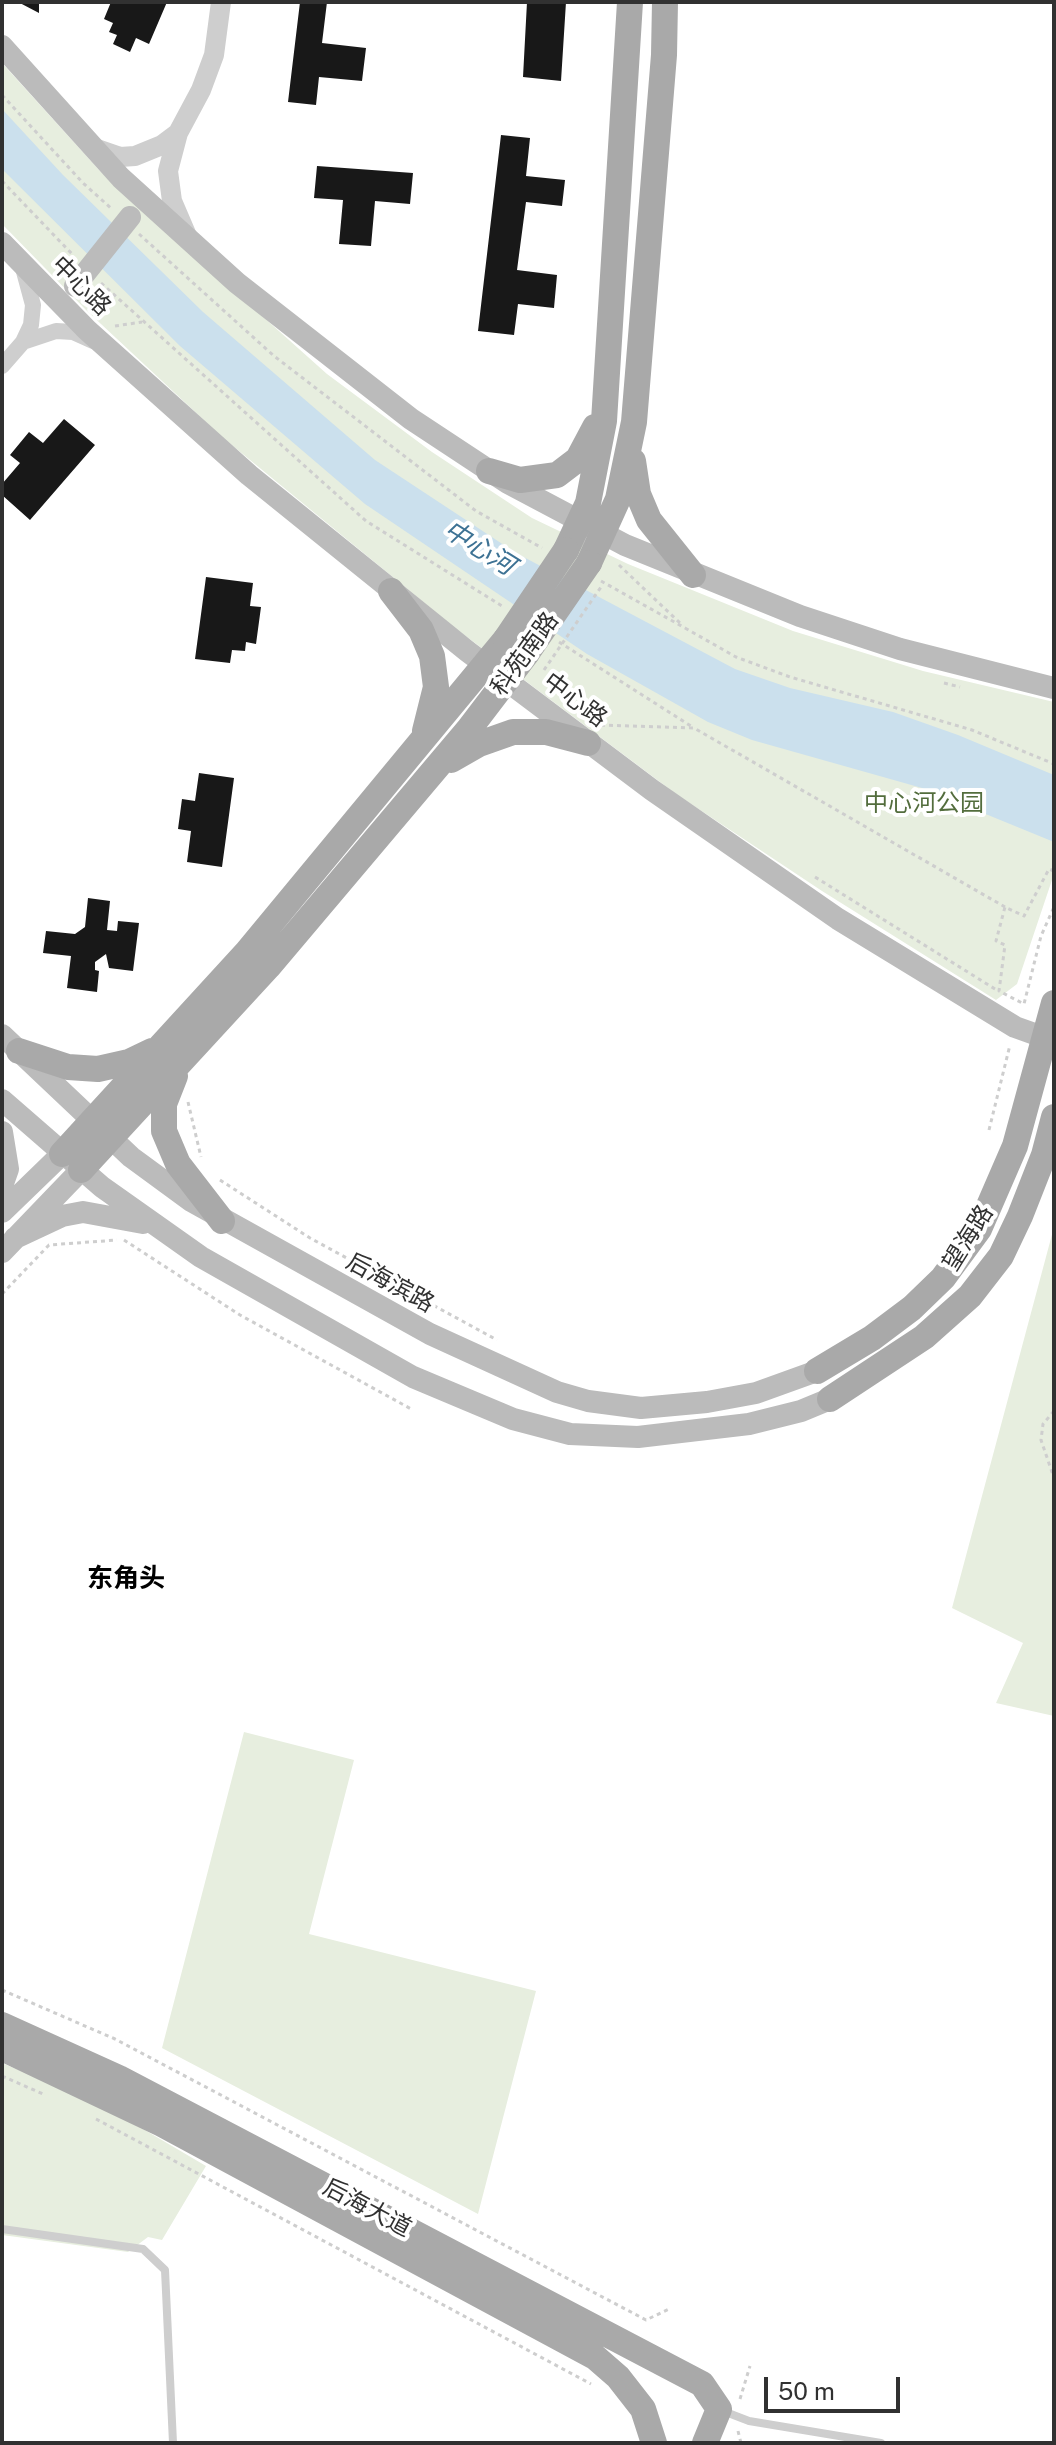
<!DOCTYPE html>
<meta charset="utf-8">
<style>
body{margin:0}
#map{position:relative;width:1056px;height:2445px;overflow:hidden;background:#fff;font-family:"Public Sans",sans-serif}
canvas{display:block}
.frame{position:absolute;inset:0;border:4px solid #313131;pointer-events:none}
.scale{position:absolute;left:764px;top:2377px;width:136px;height:36px;box-sizing:border-box;border:4px solid #313131;border-top:0;padding-left:10px;font-size:24px;line-height:28px;white-space:nowrap;color:#313131;-webkit-text-stroke:6px #fff;paint-order:stroke}
</style>
<div id="map">
<canvas width="1056" height="2445"></canvas>
<div class="frame"></div>
<div class="scale">50 m</div>
</div>
<script>
const c = document.querySelector('canvas').getContext('2d');
c.lineJoin = 'round';
function fillPath(path, color) {
  c.fillStyle = color;
  c.fill(path, 'evenodd');
}
function shape(rows) {
  const path = new Path2D();
  for (const r of rows) {
    path.moveTo(r[0], r[1]);
    for (let i = 2; i < r.length; i += 2) path.lineTo(r[i], r[i + 1]);
  }
  return path;
}
function stroke(path, color, width, dash) {
  c.strokeStyle = color;
  c.lineWidth = width;
  c.lineCap = dash ? 'butt' : 'round';
  c.setLineDash(dash || []);
  c.stroke(path);
}
function label(font, color, halo, rows, align = 'center') {
  c.font = font + ' "Public Sans","Noto Sans SC",sans-serif';
  c.lineWidth = 8;
  c.setLineDash([]);
  c.textBaseline = 'middle';
  c.strokeStyle = halo;
  c.fillStyle = color;
  for (const [text, x, y, turn = 0] of rows) {
    c.save();
    c.translate(x, y);
    c.rotate((+turn || 0) * Math.PI / 180);
    c.textAlign = isNaN(turn) ? turn : align;
    if (halo) c.strokeText(text, 0, 0);
    c.fillText(text, 0, 0);
    c.restore();
  }
}
fillPath(shape([
 [2,63,100,171,327,374,432,452,532,518,628,564,793,631,923,671,1054,702,1054,874,1017,984,996,1000,822,891,676,794,455,628,222,437,86,310,2,224],
 [1054,1227,1054,1716,996,1703,1023,1643,952,1608],
 [244,1732,354,1760,309,1934,536,1991,478,2214,162,2048],
 [2,2063,104,2106,206,2166,162,2240,148,2237,128,2252,2,2235]
]), '#e7eedf');
fillPath(shape([
 [2,109,63,175,203,312,375,460,516,553,735,669,790,688,893,712,958,735,1054,775,1054,842,922,788,752,740,708,722,587,654,365,504,180,346,2,169]
]), '#cbe0ed');
fillPath(shape([
 [18,2,39,2,39,13],
 [111,2,167,2,149,44,136,38,130,52,113,44,117,35,109,32,113,23,104,19],
 [300,2,327,2,322,43,366,48,362,81,319,77,316,105,288,102],
 [527,2,566,2,561,81,523,77],
 [501,135,530,138,526,176,565,180,562,206,526,202,517,270,557,275,554,308,518,304,514,335,478,331],
 [317,166,413,173,410,204,375,201,371,246,339,244,343,200,314,198],
 [64,419,95,445,30,520,2,495,2,484,20,463,10,455,29,432,43,443],
 [206,577,253,583,250,606,261,607,256,644,246,642,245,651,232,650,230,663,195,659],
 [199,773,234,778,222,867,187,862,191,831,178,829,182,799,195,801],
 [88,898,110,901,107,930,117,931,118,921,139,923,133,971,109,968,106,954,95,962,95,970,99,971,97,992,67,988,71,956,43,953,46,931,75,934,85,927]
]), '#181818');
stroke(shape([
 [2,95,83,183,113,210],
 [2,181,73,255],
 [139,234,274,356,476,511,542,548],
 [101,283,366,521,502,606],
 [115,326,142,322],
 [619,565,680,623],
 [601,581,685,628],
 [685,628,736,657,790,677,972,730,1054,764],
 [559,642,694,728],
 [944,683,960,687],
 [601,725,694,728,1005,907],
 [1054,871,1049,869,1024,916,1005,907,996,941,1005,945,999,991,1024,1004,1041,936,1054,907],
 [815,877,995,989],
 [188,1102,201,1157],
 [989,1130,1010,1045],
 [220,1180,310,1238,497,1340],
 [124,1240,240,1315,413,1410],
 [2,1294,49,1245,117,1240],
 [1054,1411,1043,1424,1041,1440,1054,1478],
 [2,1990,115,2039,646,2320,669,2309],
 [2,2076,43,2094],
 [96,2119,591,2384],
 [740,2399,750,2366],
 [738,2431,741,2443]
]), '#cecece', 3, [4, 4]);
stroke(shape([
 [2,2229,143,2249,165,2270,173,2443],
 [723,2411,749,2421,881,2443]
]), '#cecece', 8);
stroke(shape([
 [23,342,56,331,73,332,93,341],
 [2,366,23,342,31,325,33,305,23,268]
]), '#cecece', 16);
stroke(shape([
 [94,148,120,157,135,156,162,145,178,133],
 [187,236,172,201,168,171,178,133,201,90,214,55,221,2]
]), '#cecece', 20);
stroke(shape([
 [2,46,121,178,237,283,411,419,508,483,625,545,800,616,900,649,1054,688],
 [2,243,87,330,249,475,467,651,652,790,838,919,1015,1027,1054,1041],
 [2,1035,131,1157,191,1201,430,1334,557,1392,588,1401,641,1408,707,1402,756,1393,817,1371],
 [2,1100,102,1187,201,1257,413,1377,513,1419,570,1434,638,1437,749,1424,801,1411,830,1399],
 [2,1132,8,1169,2,1186],
 [2,1212,62,1154],
 [15,1238,62,1216,83,1212,143,1223],
 [2,1252,81,1170]
]), '#bbb', 22);
stroke(shape([
 [633,461,638,494,649,520,693,575],
 [489,471,520,480,557,475,578,459,595,427],
 [566,550,588,503,604,421,630,2],
 [589,563,618,499,634,422,664,55,665,2],
 [391,591,421,630,432,656,436,687,425,731],
 [451,760,479,744,513,732,546,732,588,743],
 [19,1051,68,1067,98,1069,129,1062,152,1051],
 [175,1076,164,1104,164,1131,178,1164,222,1221],
 [62,1154,247,952,506,639],
 [81,1170,268,967,469,729,527,653],
 [817,1371,872,1338,912,1308,943,1278,979,1229,1015,1146,1054,1003],
 [830,1399,924,1337,970,1296,1001,1256,1020,1216,1044,1155,1054,1117],
 [2,2025,119,2078,702,2384,719,2409,705,2443],
 [2,2048,162,2124,595,2357,618,2377,643,2409,654,2443]
]), '#a9a9a9', 26);
stroke(shape([
 [544,670,601,587]
]), '#cecece', 3, [4, 4]);
stroke(shape([
 [75,286,130,217]
]), '#bbb', 22);
stroke(shape([
 [506,639,566,550],
 [527,653,589,563]
]), '#a9a9a9', 26);
label('24px', '#313131', '#fff', [
 ["中心路",81,286,45],
 ["科苑南路",525,654,-54],
 ["中心路",575,700,37],
 ["望海路",968,1238,-58],
 ["后海滨路",390,1283,29],
 ["后海大道",367,2208,28]
]);
label('24px', '#536d3d', '#fff', [
 ["中心河公园",924,804]
]);
label('italic 26px', '#3d7294', '#fff', [
 ["中心河",479,548,32]
]);
label('bold 26px', '#000', '#fff', [
 ["东角头",126,1579]
]);
</script>
